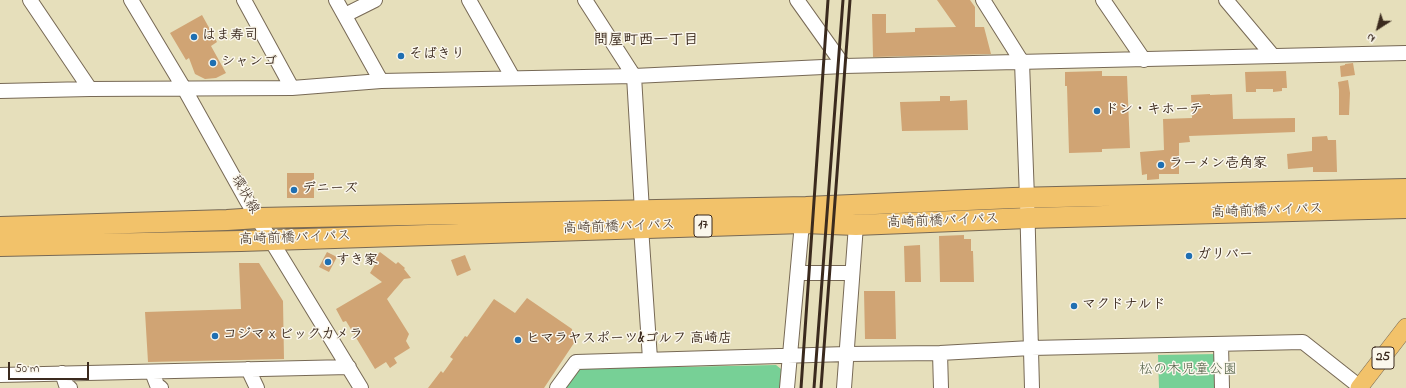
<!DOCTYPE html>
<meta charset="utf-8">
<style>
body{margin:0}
#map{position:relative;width:1406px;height:388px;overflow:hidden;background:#e6dfbb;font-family:"Indie Flower",sans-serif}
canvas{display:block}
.north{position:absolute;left:1358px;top:8px;width:40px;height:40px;-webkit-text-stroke:3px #fbf7ec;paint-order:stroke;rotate:216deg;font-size:11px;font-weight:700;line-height:16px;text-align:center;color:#3b2a1e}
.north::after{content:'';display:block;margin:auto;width:14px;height:18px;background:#3b2a1e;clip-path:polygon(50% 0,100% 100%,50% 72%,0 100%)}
.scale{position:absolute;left:8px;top:362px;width:81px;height:18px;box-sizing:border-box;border:2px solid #3b2a1e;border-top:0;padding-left:5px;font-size:12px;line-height:14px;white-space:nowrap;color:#3b2a1e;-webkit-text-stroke:3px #fbf7ec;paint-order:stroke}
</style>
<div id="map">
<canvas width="1406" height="388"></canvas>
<div class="north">N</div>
<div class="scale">50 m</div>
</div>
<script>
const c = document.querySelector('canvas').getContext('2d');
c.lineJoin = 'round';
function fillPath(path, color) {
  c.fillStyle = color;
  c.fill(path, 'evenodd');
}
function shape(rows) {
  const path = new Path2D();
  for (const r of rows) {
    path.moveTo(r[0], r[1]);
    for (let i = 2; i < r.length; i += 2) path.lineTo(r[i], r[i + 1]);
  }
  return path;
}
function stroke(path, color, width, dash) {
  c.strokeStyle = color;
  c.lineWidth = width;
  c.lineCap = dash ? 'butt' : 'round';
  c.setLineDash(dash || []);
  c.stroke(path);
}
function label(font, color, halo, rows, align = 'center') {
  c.font = font + ' "Indie Flower","Klee One",sans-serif';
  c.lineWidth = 3;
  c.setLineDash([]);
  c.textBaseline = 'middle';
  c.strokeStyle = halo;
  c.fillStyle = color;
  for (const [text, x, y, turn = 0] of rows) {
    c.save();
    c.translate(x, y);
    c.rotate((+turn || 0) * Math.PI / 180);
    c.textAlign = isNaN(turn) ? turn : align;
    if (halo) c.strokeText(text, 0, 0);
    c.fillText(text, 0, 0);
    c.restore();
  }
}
fillPath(shape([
 [1217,354,1218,388,1159,388,1158,355],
 [675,364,680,367,776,365,781,369,780,388,563,388,574,372,581,368]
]), '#77d096');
fillPath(shape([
 [937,0,970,0,975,7,975,27,984,27,991,54,873,57,872,14,886,14,886,33,915,32,915,28,956,27],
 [202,15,217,42,211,46,226,73,216,78,205,79,195,74,189,58,186,60,170,33],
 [1353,63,1355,75,1341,77,1340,66,1345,65,1345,64],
 [1102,71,1102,76,1127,76,1130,148,1102,149,1102,152,1069,153,1067,86,1065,86,1065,72],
 [1286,71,1287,88,1282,88,1282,91,1273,92,1273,89,1256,89,1256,92,1246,92,1245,72],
 [1348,80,1350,93,1349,115,1339,115,1339,90,1338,82],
 [1210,94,1210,95,1232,94,1233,119,1295,118,1295,132,1189,136,1190,142,1179,143,1179,174,1159,174,1159,179,1147,180,1147,174,1142,175,1140,152,1164,150,1163,119,1192,118,1191,95],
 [940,96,950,96,950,101,967,100,968,130,902,131,900,102,940,101],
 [1327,136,1328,140,1336,140,1337,172,1313,172,1313,167,1288,169,1287,154,1312,151,1312,137],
 [287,173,314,173,314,198,287,198],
 [964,235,964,239,971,239,971,251,973,251,974,282,940,282,939,236],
 [920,245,921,282,905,282,904,246],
 [327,252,337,257,329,272,319,267],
 [380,252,396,264,398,262,405,268,404,269,411,278,404,279,387,299,409,334,406,341,410,348,394,358,397,363,390,368,386,362,375,369,346,321,343,322,336,309,382,282,370,273,376,263,375,257],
 [465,255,471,270,457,276,451,260],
 [239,263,259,263,283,301,284,359,148,362,145,312,241,309],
 [864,291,895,291,896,339,865,339],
 [527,298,572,329,574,343,544,388,428,388,441,371,443,373,453,359,450,357,465,336,467,337,494,299,515,313]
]), '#d0a474');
const minor = shape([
 [30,0,90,89],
 [131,0,185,90,247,201,361,388],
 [244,0,292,88],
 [336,0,381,81],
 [469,0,513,78],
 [585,0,634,76,642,211],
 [797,0,844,66],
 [983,0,1022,62,1027,198,1032,388],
 [1103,0,1144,60],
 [1226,0,1273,56],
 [345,15,375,0],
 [0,91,90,89,292,88,381,81,634,76,844,66,1406,53],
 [641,227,650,359],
 [798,273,852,273],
 [1221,344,1222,388],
 [940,353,941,388],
 [248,369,257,388],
 [152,372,157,385,161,388],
 [62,373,66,385,70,388],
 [0,375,349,367],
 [557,388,576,362,847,354,940,353,1031,348,1303,342,1360,387],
 [787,388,801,234,803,223],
 [844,388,856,225]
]);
const major = shape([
 [1359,388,1406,327]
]);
const highway = shape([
 [0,227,227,220,258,218,806,207,1013,198,1406,189],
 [0,246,241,241,803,223,856,225,1028,218,1406,208]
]);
stroke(minor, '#776955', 16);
stroke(major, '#776955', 18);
stroke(highway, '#776955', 22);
stroke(minor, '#fff', 14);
stroke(major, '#f2c26a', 17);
stroke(highway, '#f2c26a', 20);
stroke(shape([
 [801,388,828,0],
 [814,388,843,0],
 [821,388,850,0]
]), '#3b2a1e', 3);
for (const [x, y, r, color] of [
 [194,37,4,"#1f6fb2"],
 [401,56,4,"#1f6fb2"],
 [213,63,4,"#1f6fb2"],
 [1097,111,4,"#1f6fb2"],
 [1161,165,4,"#1f6fb2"],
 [294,190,4,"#1f6fb2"],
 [1189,256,4,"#1f6fb2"],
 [328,262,4,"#1f6fb2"],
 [1074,306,4,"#1f6fb2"],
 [215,336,4,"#1f6fb2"],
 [518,340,4,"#1f6fb2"]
]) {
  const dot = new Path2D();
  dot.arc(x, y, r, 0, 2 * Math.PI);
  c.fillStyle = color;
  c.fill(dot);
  stroke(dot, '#fbf7ec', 1.5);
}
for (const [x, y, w] of [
 [703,226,18],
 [1383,358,22]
]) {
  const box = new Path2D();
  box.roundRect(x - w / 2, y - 11, w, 22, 3);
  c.fillStyle = '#fbf7ec';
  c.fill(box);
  stroke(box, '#3b2a1e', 1);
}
label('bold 13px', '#3b2a1e', null, [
 ["17",703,226],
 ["25",1383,358]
]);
label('bold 14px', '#3b2a1e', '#fbf7ec', [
 ["はま寿司",202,37],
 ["そばきり",409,56],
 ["シャンゴ",221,63],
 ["ドン・キホーテ",1105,111],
 ["ラーメン壱角家",1169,165],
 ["デニーズ",302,190],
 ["ガリバー",1197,256],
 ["すき家",336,262],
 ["マクドナルド",1082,306],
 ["コジマｘビックカメラ",223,336],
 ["ヒマラヤスポーツ&ゴルフ 高崎店",526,340]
], 'left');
label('14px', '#3b2a1e', '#fbf7ec', [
 ["環状線",244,195,60],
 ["高崎前橋バイパス",1267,212,-2],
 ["高崎前橋バイパス",943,222,-2],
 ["高崎前橋バイパス",619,228,-2],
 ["高崎前橋バイパス",295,239,-2]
]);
label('14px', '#4d5c42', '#fbf7ec', [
 ["松の木児童公園",1188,371]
]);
label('bold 15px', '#3b2a1e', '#fbf7ec', [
 ["問屋町西一丁目",646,42]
]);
</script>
